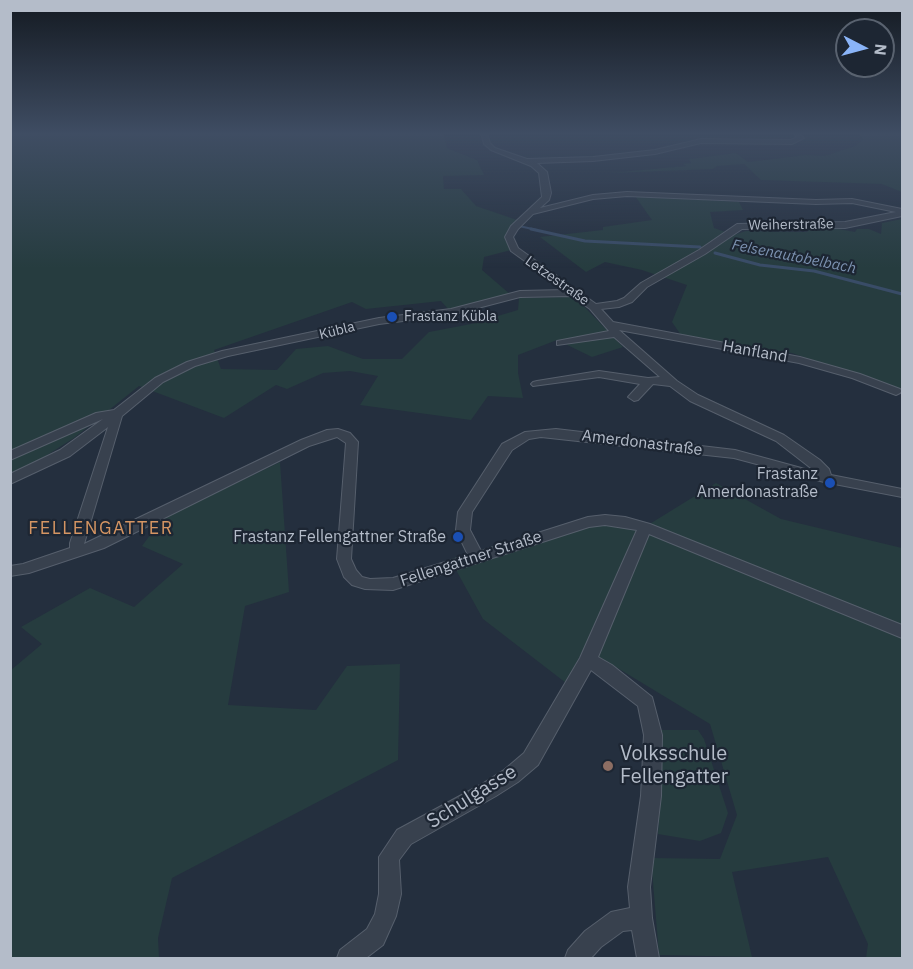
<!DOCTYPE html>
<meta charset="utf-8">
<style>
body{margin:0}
#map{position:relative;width:913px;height:969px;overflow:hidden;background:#242f3e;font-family:"IBM Plex Sans",sans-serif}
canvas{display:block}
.frame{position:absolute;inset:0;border:12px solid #b4bcc9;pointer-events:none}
.north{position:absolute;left:835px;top:18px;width:60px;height:60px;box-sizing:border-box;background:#1d2633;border:2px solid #59626f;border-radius:50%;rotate:96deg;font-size:16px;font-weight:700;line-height:24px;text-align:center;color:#b4bcc9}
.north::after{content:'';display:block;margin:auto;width:21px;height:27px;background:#8ab4f8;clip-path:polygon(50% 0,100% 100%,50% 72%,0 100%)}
</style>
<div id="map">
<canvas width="913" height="969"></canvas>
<div class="frame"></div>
<div class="north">N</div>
</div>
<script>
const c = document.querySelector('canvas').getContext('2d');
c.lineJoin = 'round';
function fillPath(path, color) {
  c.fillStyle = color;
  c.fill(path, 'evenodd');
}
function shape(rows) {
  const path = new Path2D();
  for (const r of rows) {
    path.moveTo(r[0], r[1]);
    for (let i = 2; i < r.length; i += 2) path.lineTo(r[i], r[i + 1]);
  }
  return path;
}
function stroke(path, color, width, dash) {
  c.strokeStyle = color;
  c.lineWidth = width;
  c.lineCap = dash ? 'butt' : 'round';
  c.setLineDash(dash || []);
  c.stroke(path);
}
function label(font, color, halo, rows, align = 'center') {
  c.font = font + ' "IBM Plex Sans",sans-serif';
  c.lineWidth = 4.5;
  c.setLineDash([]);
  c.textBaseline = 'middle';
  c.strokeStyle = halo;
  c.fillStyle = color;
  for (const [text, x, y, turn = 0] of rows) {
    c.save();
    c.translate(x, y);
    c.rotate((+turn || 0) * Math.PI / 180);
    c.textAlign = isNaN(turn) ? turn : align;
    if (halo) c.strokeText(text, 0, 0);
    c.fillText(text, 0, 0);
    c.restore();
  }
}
fillPath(shape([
 [11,133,480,133,444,134,447,148,477,160,484,175,443,176,444,189,461,189,476,206,517,220,505,238,511,250,484,257,482,270,511,295,449,310,441,301,366,309,352,302,214,350,221,369,277,370,296,349,328,346,363,359,402,359,429,332,471,324,518,310,519,298,575,297,623,347,592,357,557,340,518,355,518,373,523,398,488,396,471,420,360,405,378,376,350,371,323,373,287,389,276,385,224,418,139,386,74,438,25,469,11,474],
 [859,133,902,133,902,192,882,184,761,180,744,164,717,166,713,169,610,173,686,166,683,164,691,163,689,159,736,153,748,162,806,155,825,156,855,146,863,139],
 [635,196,739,202,743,210,710,212,714,228,734,235,746,231,800,232,807,232,809,230,838,229,855,232,857,229,869,229,881,234,882,223,902,219,902,391,792,353,683,338,672,322,687,285,642,270,605,262,586,272,540,237,603,230,603,227,652,220],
 [280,462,289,592,245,606,228,705,316,710,347,666,400,664,398,760,172,878,158,938,159,958,11,958,11,670,42,644,21,627,90,588,134,607,183,564,142,546,162,519],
 [716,483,781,519,902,548,902,958,866,958,868,944,828,857,732,872,752,957,659,955,651,858,720,859,737,815,710,724,601,658,582,652,566,683,483,619,450,559,573,522,648,525],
 [659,730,698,730,704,739,728,813,721,833,700,841,658,834,662,763]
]), '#263c3f');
stroke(shape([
 [519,226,537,230]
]), '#394c67', 2);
stroke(shape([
 [531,229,585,241,700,247],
 [715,253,760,265,814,271,902,294]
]), '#394c67', 3);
const street = shape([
 [481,133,487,133,490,143,495,148,527,159,593,157,655,150,701,139,791,140,797,137,793,133,800,133,804,138,792,144,701,143,655,154,593,161,537,163,547,172,551,193,549,200,540,208,593,195,627,192,816,200,852,199,902,209,902,216,845,228,742,229,705,254,647,287,632,302,619,307,601,309,613,322,800,357,860,374,900,389,902,391,900,393,896,395,852,378,799,363,619,330,677,381,698,395,784,435,820,460,829,469,831,475,902,489,902,497,824,482,734,458,541,437,529,439,512,450,472,512,470,530,481,551,588,517,605,515,625,517,650,524,902,625,902,638,649,534,598,657,612,665,652,697,662,735,661,796,650,887,652,918,659,958,637,958,632,930,623,931,601,947,591,958,565,958,568,950,585,931,611,912,630,908,628,887,641,796,644,735,638,706,591,670,538,765,518,782,496,796,411,844,399,860,401,894,396,916,383,945,366,958,337,958,340,950,367,929,375,914,379,894,379,857,397,830,482,784,504,770,524,753,580,658,637,530,605,525,589,527,393,590,365,589,352,585,344,577,337,559,346,443,337,437,309,446,104,548,29,573,10,576,10,566,23,564,70,548,70,543,108,427,70,456,10,484,10,474,60,450,103,419,10,460,10,451,96,413,114,410,155,378,187,362,222,351,379,318,451,309,520,291,565,290,511,251,505,237,511,226,542,197,539,173,531,166,491,150,484,144,481,133],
 [627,196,816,204,852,203,896,212,845,222,737,224,699,250,641,283,624,298,617,301,596,304,518,248,513,237,518,229,533,214,593,199,627,196],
 [572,296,590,309,609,331,557,341,557,345,614,337,660,377,648,378,599,371,537,381,533,382,531,384,533,386,599,377,640,384,628,397,634,401,638,400,653,384,670,386,690,401,776,441,816,472,735,450,556,429,525,432,502,444,458,512,456,530,468,555,393,578,370,579,362,577,356,570,351,559,358,442,350,433,338,429,327,430,301,440,84,544,122,416,163,382,195,366,228,356,379,324,451,315,520,297,572,296]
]);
stroke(street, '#565f6c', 2);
fillPath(street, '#38414e');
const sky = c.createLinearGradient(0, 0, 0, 268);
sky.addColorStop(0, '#141a22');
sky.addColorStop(0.5, '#3f4d63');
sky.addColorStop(1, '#3f4d6300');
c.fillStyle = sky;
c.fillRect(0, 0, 913, 268);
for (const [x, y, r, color] of [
 [392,317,6,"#1a4fb4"],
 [830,483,6,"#1a4fb4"],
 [458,537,6,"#1a4fb4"],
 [608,766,6,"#8d6e63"]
]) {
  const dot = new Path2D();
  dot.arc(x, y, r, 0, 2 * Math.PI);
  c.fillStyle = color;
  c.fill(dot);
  stroke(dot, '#1d2633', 2);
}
label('14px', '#b4bcc9', '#1d2633', [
 ["Weiherstraße",791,225,-1],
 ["Letzestraße",557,281,35],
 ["Kübla",337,331,-14]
]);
label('14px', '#b4bcc9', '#1d2633', [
 ["Frastanz Kübla",404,317]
], 'left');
label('italic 15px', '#7c92b1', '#1d2633', [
 ["Felsenautobelbach",794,257,11]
]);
label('16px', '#b4bcc9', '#1d2633', [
 ["Hanfland",755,352,10],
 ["Amerdonastraße",642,443,7],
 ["Fellengattner Straße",471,559,-18]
]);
label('16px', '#b4bcc9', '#1d2633', [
 ["Frastanz",818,474],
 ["Amerdonastraße",818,492],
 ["Frastanz Fellengattner Straße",446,537]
], 'right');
c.letterSpacing = '1.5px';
label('18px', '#d59563', '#1d2633', [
 ["FELLENGATTER",101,529]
]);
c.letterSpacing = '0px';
label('20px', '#b4bcc9', '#1d2633', [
 ["Volksschule",620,754],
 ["Fellengatter",620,777]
], 'left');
label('20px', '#b4bcc9', '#1d2633', [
 ["Schulgasse",472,797,-32]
]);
</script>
